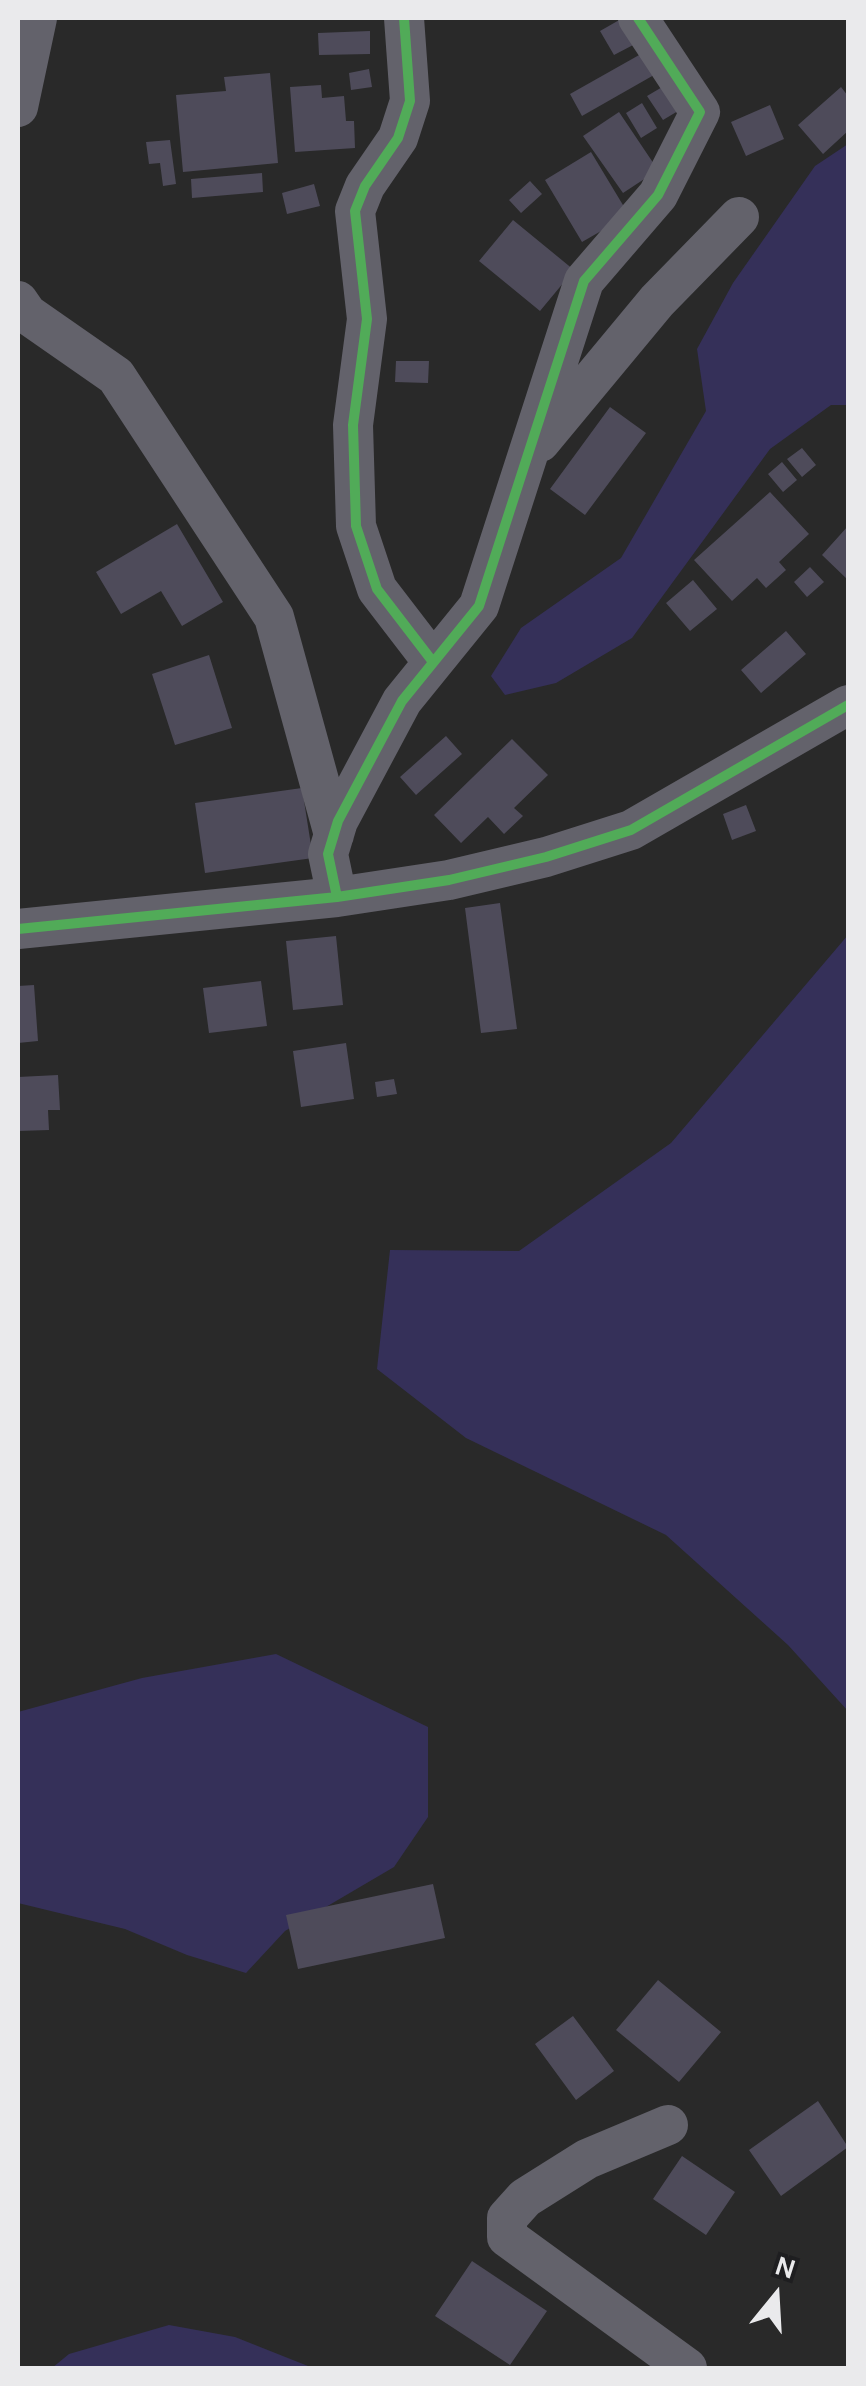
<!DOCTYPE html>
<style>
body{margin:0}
#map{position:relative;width:866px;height:2386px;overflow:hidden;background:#292929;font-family:Karla,sans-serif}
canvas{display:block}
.frame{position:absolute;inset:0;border:20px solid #eaeaec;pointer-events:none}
.north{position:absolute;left:726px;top:2246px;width:100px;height:100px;-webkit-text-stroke:8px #1e1e20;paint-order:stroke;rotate:18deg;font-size:28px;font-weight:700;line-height:40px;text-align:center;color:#eaeaec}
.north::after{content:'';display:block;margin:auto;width:35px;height:45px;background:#eaeaec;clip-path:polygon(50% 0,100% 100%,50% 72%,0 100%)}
</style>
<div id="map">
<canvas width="866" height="2386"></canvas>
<div class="frame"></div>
<div class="north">N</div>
</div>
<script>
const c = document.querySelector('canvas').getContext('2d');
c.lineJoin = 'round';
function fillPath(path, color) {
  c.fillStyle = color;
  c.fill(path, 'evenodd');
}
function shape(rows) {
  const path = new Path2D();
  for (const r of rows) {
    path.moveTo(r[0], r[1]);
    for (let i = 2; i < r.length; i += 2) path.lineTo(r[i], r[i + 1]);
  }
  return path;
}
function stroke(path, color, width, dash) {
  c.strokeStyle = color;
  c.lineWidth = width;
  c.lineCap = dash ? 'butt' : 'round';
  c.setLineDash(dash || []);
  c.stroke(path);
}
fillPath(shape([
 [848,144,848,405,831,405,770,449,632,638,556,683,505,695,491,676,521,628,621,558,706,411,697,349,733,283,815,166],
 [848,935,848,1711,788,1645,666,1535,466,1438,377,1369,390,1250,519,1251,671,1143],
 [276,1654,428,1727,428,1817,394,1867,285,1931,246,1973,187,1955,125,1929,18,1903,18,1712,142,1678],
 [169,2325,235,2337,313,2368,52,2368,69,2354]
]), '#353059');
fillPath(shape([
 [621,19,635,44,614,55,600,31],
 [370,31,370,54,319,55,318,33],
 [648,50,661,71,582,116,570,94],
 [369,69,372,87,351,90,349,73],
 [270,73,278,163,183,172,176,95,226,91,224,77],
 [321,85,322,98,344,96,346,121,354,121,355,148,295,152,290,87],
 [664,86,678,111,663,120,647,96],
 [841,87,848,96,848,131,823,154,798,125],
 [642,103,657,128,641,138,626,113],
 [770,105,784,139,746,156,731,122],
 [619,112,658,170,623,193,583,136],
 [170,140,176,184,163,186,160,163,149,164,146,142],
 [591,152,629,215,582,242,545,180],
 [262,173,263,192,192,198,191,179],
 [530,181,542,194,521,213,509,200],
 [314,184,320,206,287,214,282,193],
 [513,220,574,270,540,311,479,261],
 [396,361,429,361,428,383,395,382],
 [610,407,646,433,585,515,550,489],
 [802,448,816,465,802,477,787,459],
 [782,462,797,480,783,492,768,474],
 [770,492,809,534,779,562,786,570,766,588,757,578,732,601,694,560],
 [177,524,223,602,182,626,161,591,121,614,96,572],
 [848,526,848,580,822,555],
 [810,567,824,582,807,597,794,582],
 [693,580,717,609,690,631,666,603],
 [786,631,806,654,761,693,741,670],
 [209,655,232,728,175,745,152,674],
 [446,736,462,754,416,795,400,777],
 [512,739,548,775,514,808,523,816,504,834,488,817,461,843,434,815],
 [302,788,313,858,205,873,195,803],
 [746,805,756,831,732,840,723,814],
 [500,903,517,1029,481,1033,465,908],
 [336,936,343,1005,293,1010,286,941],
 [261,981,267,1026,209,1033,203,988],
 [34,985,38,1041,18,1043,18,986],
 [346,1043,354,1099,301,1107,293,1051],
 [58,1075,60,1110,48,1110,49,1130,18,1131,18,1077],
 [394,1079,397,1094,377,1097,375,1082],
 [433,1884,445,1938,298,1969,286,1915],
 [658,1980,721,2032,679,2082,616,2030],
 [573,2016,614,2071,576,2100,535,2044],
 [818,2101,848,2147,781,2196,749,2150],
 [682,2156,735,2192,706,2235,653,2199],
 [472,2261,547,2311,510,2365,435,2316]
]), '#4e4b5a');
stroke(shape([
 [404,18,410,101,398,138,365,186,355,211,367,319,353,425,356,526,377,589,433,662],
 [18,107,37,18],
 [18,301,27,314,116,376,274,617,334,835],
 [540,442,657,301,739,217],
 [337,897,328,854,338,821,402,701,479,606,584,281,658,195,700,112,638,18],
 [18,929,337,897,449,880,546,857,631,830,848,705],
 [668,2125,587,2159,525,2198,507,2218,507,2237,687,2368]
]), '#63626b', 40);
stroke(shape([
 [404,18,410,101,398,138,365,186,355,211,367,319,353,425,356,526,377,589,433,662],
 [337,897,328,854,338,821,402,701,479,606,584,281,658,195,700,112,638,18],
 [18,929,337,897,449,880,546,857,631,830,848,705]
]), '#51ab58', 10);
</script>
